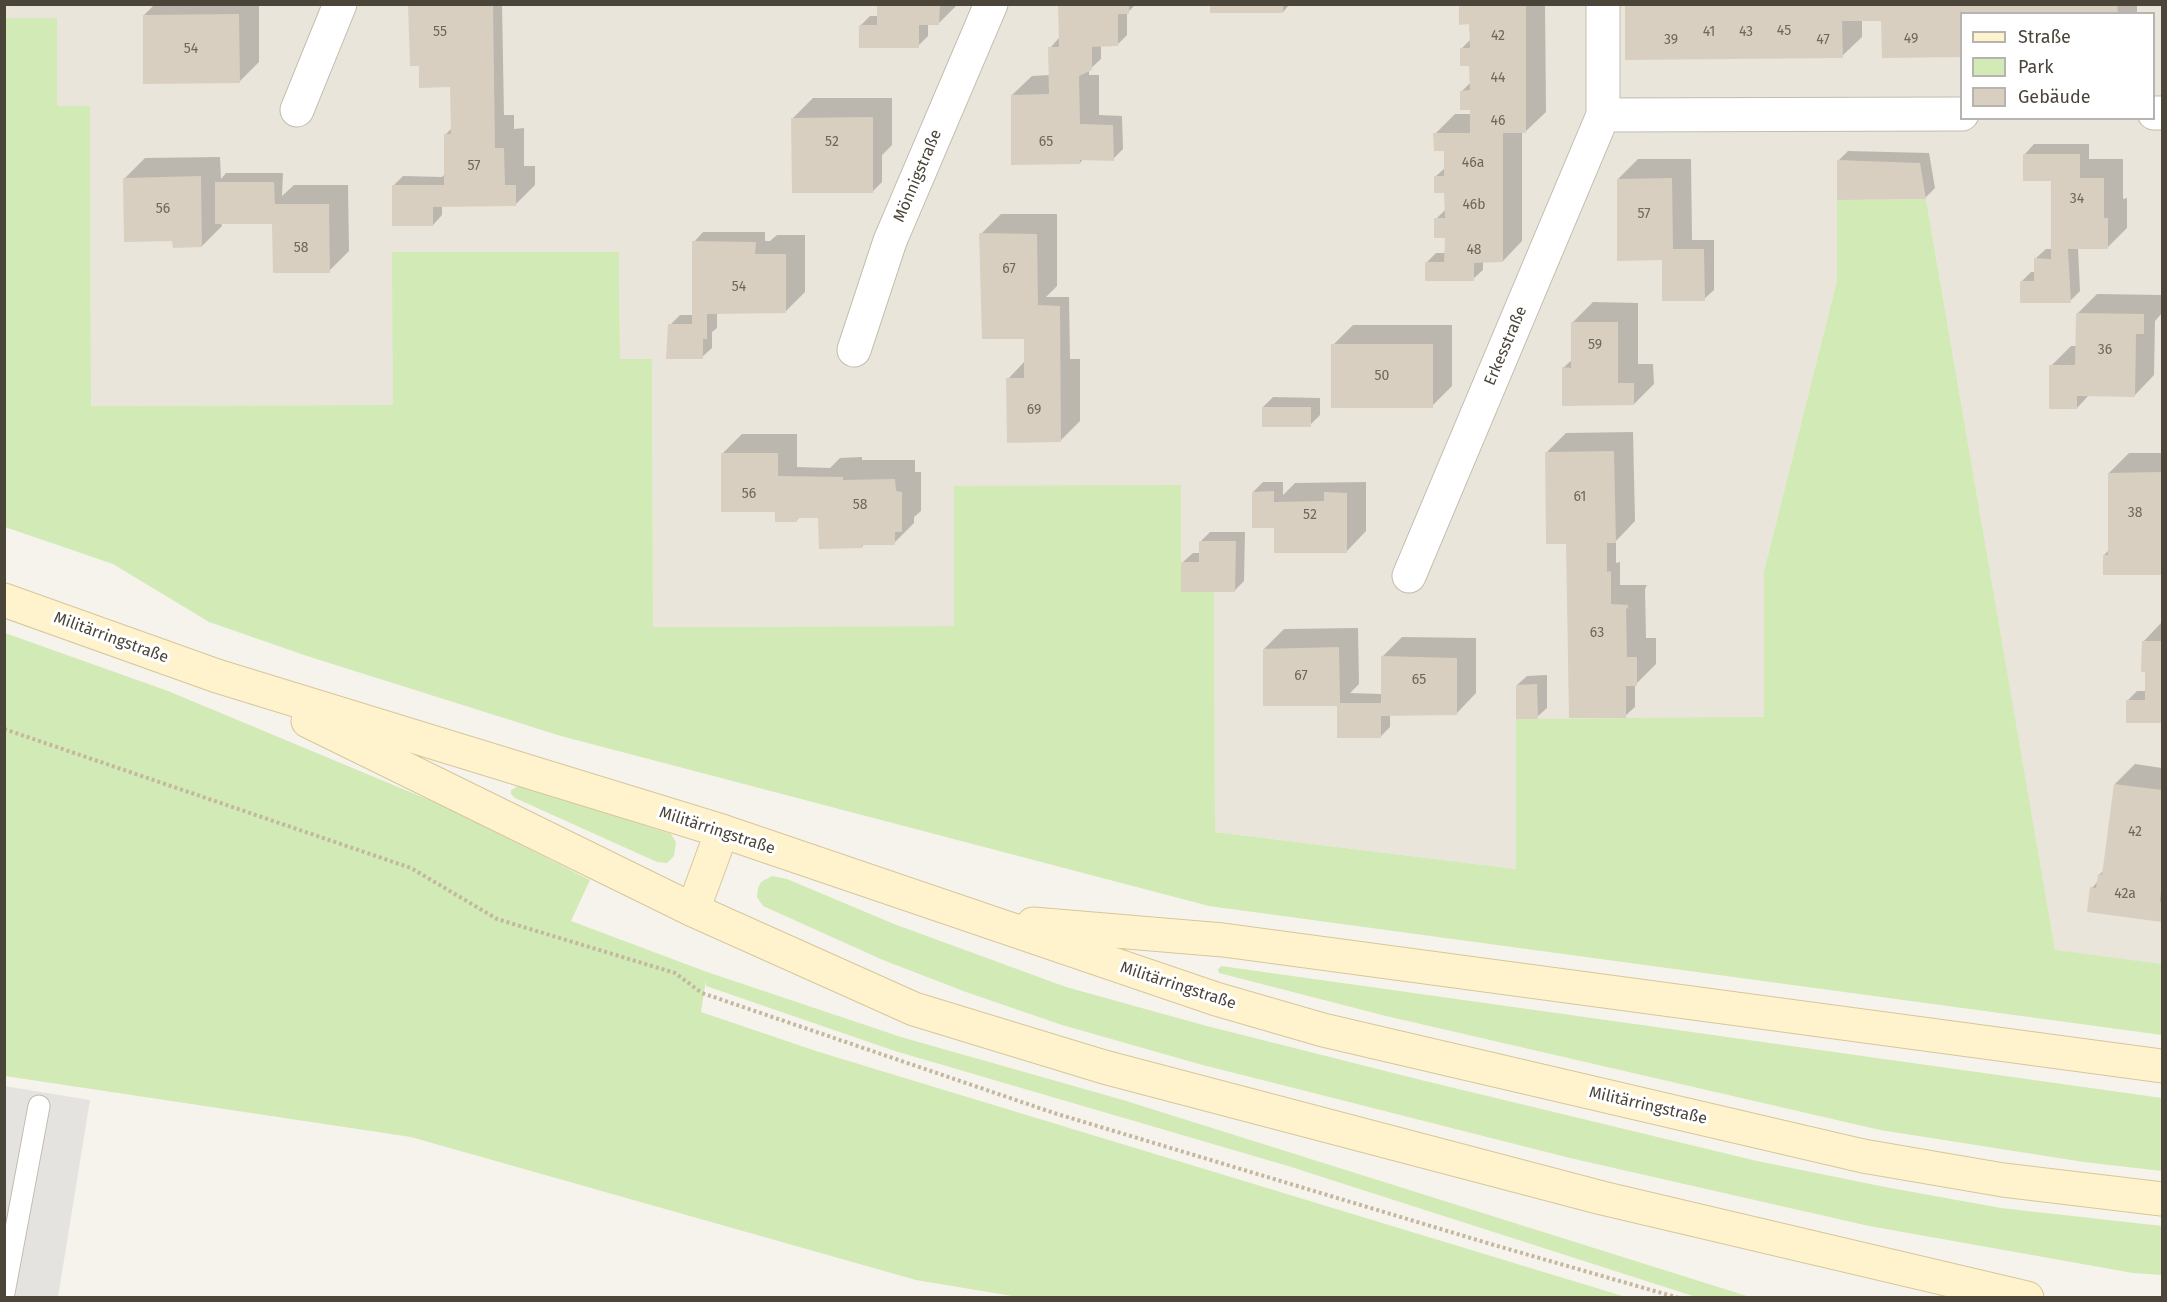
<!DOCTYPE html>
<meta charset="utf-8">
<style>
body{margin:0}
#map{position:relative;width:2167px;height:1302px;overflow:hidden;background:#f6f3ec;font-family:"Fira Sans",sans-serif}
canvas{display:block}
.frame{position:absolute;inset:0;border:6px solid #4b4439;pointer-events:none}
.legend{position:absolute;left:1960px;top:12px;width:195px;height:108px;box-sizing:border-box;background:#fff;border:2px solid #b7b4b0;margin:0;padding:8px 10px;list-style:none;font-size:18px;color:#4b4439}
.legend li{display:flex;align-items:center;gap:12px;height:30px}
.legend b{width:30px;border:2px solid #b7b4b0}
</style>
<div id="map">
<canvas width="2167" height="1302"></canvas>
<div class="frame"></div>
<ul class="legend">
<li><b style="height:8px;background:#fff3cd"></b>Straße</li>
<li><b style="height:16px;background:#d2eab5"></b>Park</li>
<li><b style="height:16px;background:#d8cfc1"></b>Gebäude</li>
</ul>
</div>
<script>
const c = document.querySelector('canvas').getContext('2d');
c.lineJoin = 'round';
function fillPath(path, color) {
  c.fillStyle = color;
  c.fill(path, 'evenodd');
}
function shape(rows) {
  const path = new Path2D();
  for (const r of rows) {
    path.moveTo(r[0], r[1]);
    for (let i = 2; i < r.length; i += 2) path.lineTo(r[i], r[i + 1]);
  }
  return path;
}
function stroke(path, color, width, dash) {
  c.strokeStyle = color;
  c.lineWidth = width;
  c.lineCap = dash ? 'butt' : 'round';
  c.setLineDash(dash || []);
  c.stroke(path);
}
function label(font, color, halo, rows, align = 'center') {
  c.font = font + ' "Fira Sans",sans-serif';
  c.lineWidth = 6;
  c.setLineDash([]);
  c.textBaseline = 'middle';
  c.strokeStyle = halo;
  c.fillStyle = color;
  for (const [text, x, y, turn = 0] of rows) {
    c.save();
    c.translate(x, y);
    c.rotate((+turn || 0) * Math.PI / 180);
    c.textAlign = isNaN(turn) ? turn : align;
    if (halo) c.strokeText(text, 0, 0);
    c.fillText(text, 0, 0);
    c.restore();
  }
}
fillPath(shape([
 [4,5,2162,5,2162,964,2055,951,1926,199,1837,200,1837,280,1764,571,1764,718,1516,719,1516,869,1215,832,1214,592,1181,592,1181,485,954,626,653,627,652,359,620,359,619,252,393,405,91,406,90,107,57,106,57,18,5,18],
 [1962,14,2154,14,2154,118,1962,118]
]), '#eae5da');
fillPath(shape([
 [5,18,57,18,57,106,90,106,91,406,393,405,392,252,619,252,620,359,652,359,653,627,954,626,954,486,1181,485,1181,592,1214,592,1215,832,1516,869,1516,719,1764,717,1764,571,1837,280,1837,200,1926,199,2055,950,2162,964,2162,1035,1209,906,561,736,307,656,209,622,113,564,5,527],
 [5,633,168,691,446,807,590,880,571,921,707,972,901,1037,1123,1100,1750,1297,1696,1297,1288,1166,895,1051,706,986,706,980,701,1012,819,1052,1626,1297,1018,1297,916,1280,411,1137,5,1076],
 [520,785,671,834,676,842,674,856,667,863,657,862,515,798,511,794,511,790],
 [772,876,787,879,894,924,1066,987,1203,1025,1417,1079,1757,1161,1885,1187,2001,1208,2162,1226,2162,1275,2133,1273,1869,1226,1570,1158,1199,1064,1062,1025,966,992,883,960,763,906,757,897,758,888,761,882],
 [1221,966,2162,1098,2162,1171,2084,1162,1880,1130,1386,1016,1219,973,1218,969]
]), '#d2eab5');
fillPath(shape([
 [4,1086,90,1100,58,1297,5,1297]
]), '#e5e3e0');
fillPath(shape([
 [155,4,259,4,259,62,239,82,144,15],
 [410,4,502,4,504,115,514,115,514,129,524,128,524,166,535,166,535,185,515,205,442,205,442,215,433,225,393,186,403,176,442,177,446,173,445,135,452,128,452,86,420,64],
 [879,4,958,4,939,23,928,23,928,36,918,46,860,26,870,16,879,16],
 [1059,4,1136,4,1127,13,1127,35,1117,45,1101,45,1101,59,1089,70,1089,75,1099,75,1099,115,1122,116,1123,149,1113,159,1083,159,1080,163,1012,95,1032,76,1050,75,1050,48,1059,38],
 [1212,4,1290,4,1283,12],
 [1463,4,1545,4,1546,112,1526,131,1522,132,1522,241,1503,261,1483,261,1483,270,1473,279,1426,263,1436,253,1446,253,1446,237,1436,219,1446,209,1446,192,1436,176,1446,167,1445,149,1435,134,1455,114,1471,114,1471,108,1462,91,1471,82,1471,64,1461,49,1471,39,1471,23,1461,7],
 [1626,4,2137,4,2137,14,1962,14,1862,20,1862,37,1842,56],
 [813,98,892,98,892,145,882,155,882,182,873,191,793,118],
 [2034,144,2089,144,2089,159,2123,159,2123,199,2127,198,2127,228,2107,248,2078,248,2080,291,2070,301,2021,282,2031,272,2036,272,2036,258,2046,249,2052,249,2053,177,2025,154],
 [1848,151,1929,153,1935,188,1925,198,1838,161],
 [220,157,221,179,226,173,283,173,282,196,294,185,348,185,349,251,329,271,274,220,221,222,222,226,202,246,173,239,125,178,145,158],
 [1638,159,1691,159,1692,240,1714,240,1714,290,1704,299,1663,259,1618,179],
 [1001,214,1057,214,1057,286,1046,297,1069,297,1070,359,1080,359,1080,421,1060,441,1008,379,1025,361,1025,337,981,234],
 [703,232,765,232,765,241,770,241,777,235,805,235,805,292,785,312,717,312,717,328,712,332,712,348,702,357,670,325,680,315,694,315,694,242],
 [2097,294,2162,295,2162,313,2155,321,2154,375,2135,395,2090,394,2077,408,2051,366,2071,346,2077,346,2077,314],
 [1593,302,1638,303,1638,364,1653,364,1654,384,1634,404,1563,368,1573,359,1573,322],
 [1353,325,1452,325,1452,386,1432,406,1333,345],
 [1273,397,1320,398,1320,415,1310,425,1263,407],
 [1633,432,1635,521,1616,541,1616,563,1620,562,1620,585,1647,585,1645,589,1646,638,1656,638,1656,664,1635,685,1635,707,1625,716,1573,684,1568,684,1571,680,1567,544,1546,453,1566,433],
 [742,434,797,434,797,467,830,468,840,458,862,457,862,460,915,460,915,472,921,472,921,511,914,517,914,523,894,543,865,543,862,547,820,514,800,516,797,520,776,512,722,454],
 [2129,453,2162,453,2162,574,2104,574,2104,555,2109,550,2109,473],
 [1263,482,1283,482,1283,495,1295,483,1366,482,1366,531,1347,551,1275,525,1253,492],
 [1210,532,1245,532,1244,581,1235,590,1183,562,1193,553,1200,553,1200,542],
 [2162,622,2162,722,2127,721,2127,701,2137,691,2147,691,2143,642],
 [1358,628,1359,684,1350,693,1382,694,1382,657,1402,637,1476,638,1476,693,1457,713,1390,714,1390,727,1381,736,1264,649,1284,629],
 [1547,675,1547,708,1537,717,1517,685,1527,676],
 [2135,764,2162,768,2162,920,2088,910,2092,888,2098,881,2099,875,2104,870,2115,784]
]), '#0003');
fillPath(shape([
 [408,4,493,4,495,148,504,148,505,185,516,185,516,206,433,207,433,226,392,226,392,185,444,185,444,134,451,134,450,87,419,88,419,66,410,66],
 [877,4,940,4,939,25,919,25,919,48,859,48,859,25,877,25],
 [1058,4,1129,4,1129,14,1118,14,1118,46,1092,47,1092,70,1079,76,1080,124,1113,125,1114,161,1080,160,1080,164,1011,165,1011,95,1049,94,1048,47,1059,47],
 [1210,4,1283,4,1283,13,1210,13],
 [1469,4,1526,4,1526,133,1503,133,1503,262,1474,263,1474,281,1425,281,1425,262,1444,262,1445,238,1434,238,1434,218,1445,218,1444,193,1434,193,1434,176,1444,176,1444,151,1434,151,1433,133,1470,133,1470,110,1460,110,1460,91,1470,90,1469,66,1460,66,1460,48,1470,48,1469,24,1459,25,1459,6,1469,6],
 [1625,4,2117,4,2118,14,1962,14,1962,57,1882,58,1881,21,1842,21,1843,58,1625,60],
 [239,14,240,83,143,84,143,15],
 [873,117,873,193,792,193,791,118],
 [2023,154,2080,154,2080,178,2104,178,2104,218,2108,218,2108,249,2068,249,2071,303,2020,303,2020,281,2034,281,2034,258,2051,259,2051,181,2023,181],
 [1837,160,1920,163,1926,199,1837,200],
 [201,176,202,247,173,248,172,241,124,242,123,178],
 [1672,178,1673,249,1704,249,1705,301,1662,301,1662,260,1617,261,1617,179],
 [215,182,274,182,275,204,329,204,330,273,273,273,272,224,215,224],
 [979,233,1037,234,1038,305,1060,306,1061,442,1007,443,1006,378,1024,378,1024,339,982,339],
 [692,241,756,242,755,254,786,254,786,313,707,314,707,339,703,339,703,359,666,359,668,324,692,324],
 [2076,313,2144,314,2144,334,2136,334,2135,397,2077,396,2077,409,2049,409,2049,365,2075,365],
 [1571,322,1618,322,1618,383,1634,383,1634,405,1562,406,1562,367,1571,368],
 [1331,344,1433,344,1433,408,1331,408],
 [1262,407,1311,407,1311,427,1262,427],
 [1614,451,1616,543,1607,543,1607,572,1611,571,1611,604,1628,605,1628,608,1626,609,1627,657,1637,657,1637,686,1626,686,1626,718,1569,718,1566,544,1546,544,1545,452],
 [721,453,778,453,778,476,843,477,843,480,895,479,896,491,902,492,902,532,895,532,895,545,862,545,862,548,819,549,818,518,797,518,797,522,775,522,775,512,721,512],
 [2162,472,2162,575,2103,575,2103,555,2108,555,2108,473],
 [1274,491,1274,502,1324,501,1324,492,1347,493,1347,553,1274,553,1274,528,1252,528,1252,492],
 [1199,541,1236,541,1235,592,1181,592,1181,562,1199,562],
 [2142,641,2162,641,2162,723,2126,723,2126,700,2145,700,2145,672,2141,672],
 [1339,647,1340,703,1381,703,1381,656,1457,658,1457,715,1381,716,1381,738,1337,738,1337,706,1263,706,1263,649],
 [1537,684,1538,719,1516,719,1516,685],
 [2114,784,2162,790,2162,883,2160,901,2162,904,2162,922,2087,912,2090,887,2096,888,2098,874,2102,875]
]), '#d8cfc1');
const service = shape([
 [4,1293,39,1106]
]);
const minor = shape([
 [297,110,340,4],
 [2154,113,2162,113],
 [1603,115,1962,114],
 [854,350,890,241,991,4],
 [1409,576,1603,115,1603,4]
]);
const secondary = shape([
 [4,600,217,676,722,831,1216,999,1323,1030,1863,1156,2003,1180,2162,1199],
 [308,721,693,910,914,1009,1104,1067,1602,1198,2027,1298],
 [693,910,722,831],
 [1033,924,1223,940,2162,1066]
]);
stroke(service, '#c2bbae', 23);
stroke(minor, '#c2bbae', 35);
stroke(secondary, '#d6c79b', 35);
stroke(shape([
 [4,729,411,868,497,919,675,973,702,993,1054,1113,1494,1245,1679,1298]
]), '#c4b79f', 4, [3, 3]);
stroke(service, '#fff', 21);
stroke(minor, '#fff', 33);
stroke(secondary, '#fff3cd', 33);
label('14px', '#6e675b', null, [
 ["45",1784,31],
 ["55",440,32],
 ["41",1709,32],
 ["43",1746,32],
 ["42",1498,36],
 ["49",1911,39],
 ["39",1671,40],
 ["47",1823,40],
 ["54",191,49],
 ["44",1498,78],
 ["46",1498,121],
 ["52",832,142],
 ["65",1046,142],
 ["46a",1473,163],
 ["57",474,166],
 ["34",2077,199],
 ["46b",1474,205],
 ["56",163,209],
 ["57",1644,214],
 ["58",301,248],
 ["48",1474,250],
 ["67",1009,269],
 ["54",739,287],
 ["59",1595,345],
 ["36",2105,350],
 ["50",1382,376],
 ["69",1034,410],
 ["56",749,494],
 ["61",1580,497],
 ["58",860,505],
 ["38",2135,513],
 ["52",1310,515],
 ["63",1597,633],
 ["67",1301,676],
 ["65",1419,680],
 ["42",2135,832],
 ["42a",2125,894]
]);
label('16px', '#4b4439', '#fff', [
 ["Mönnigstraße",918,176,-67],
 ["Erkesstraße",1506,346,-67],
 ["Militärringstraße",111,638,20],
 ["Militärringstraße",717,831,18],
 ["Militärringstraße",1178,986,18],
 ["Militärringstraße",1648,1106,13]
]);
</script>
